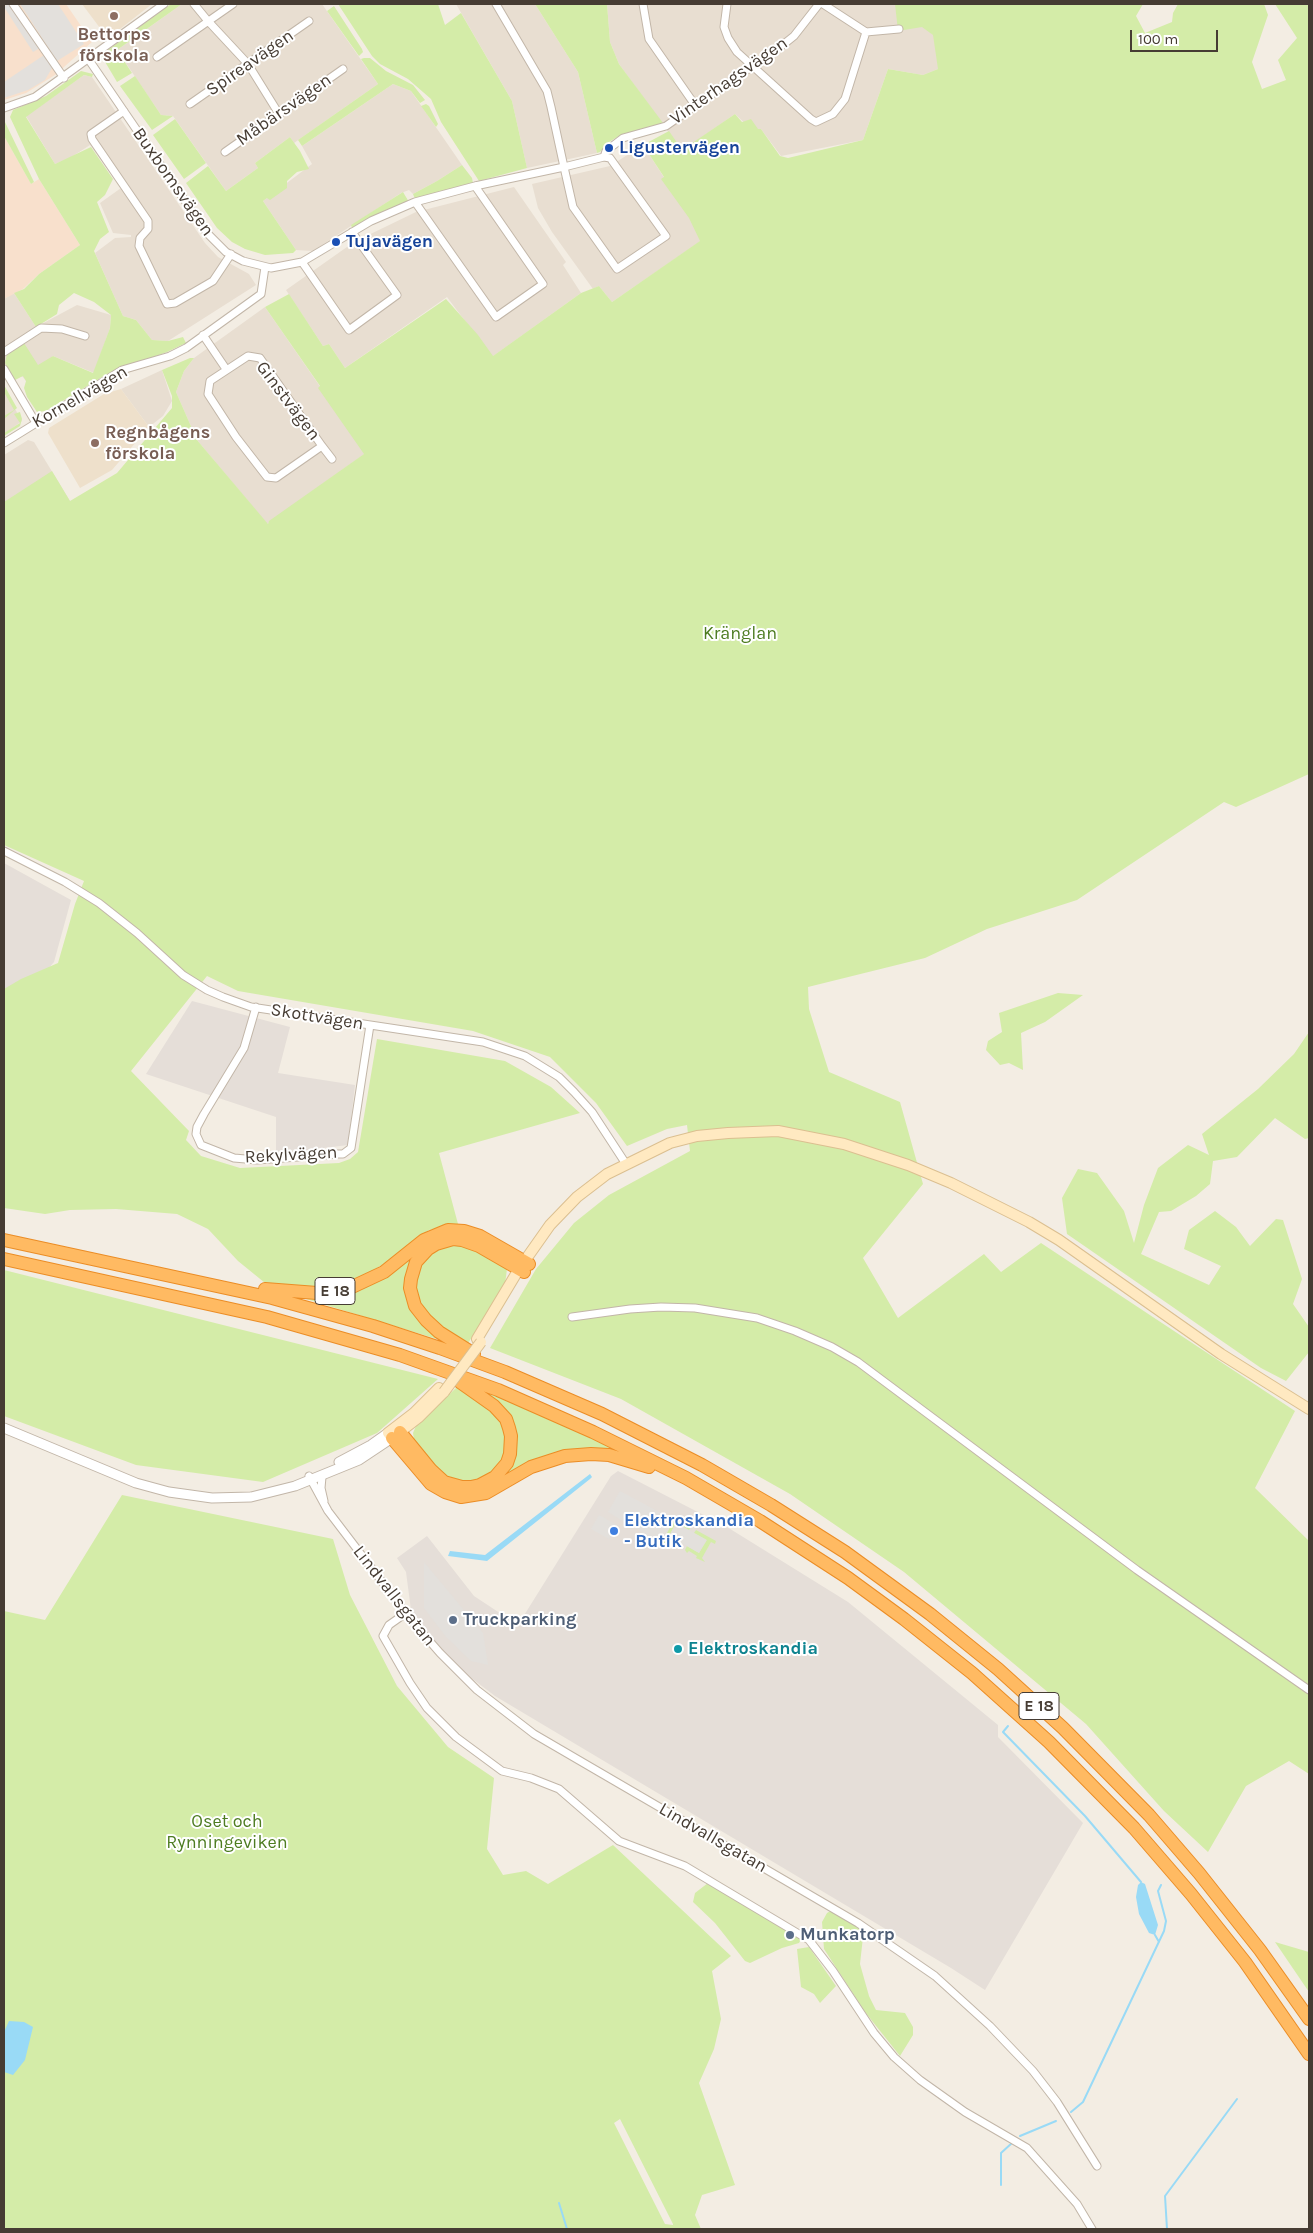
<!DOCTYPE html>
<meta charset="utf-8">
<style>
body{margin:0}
#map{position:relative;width:1313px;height:2233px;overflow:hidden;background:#f3ede3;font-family:Karla,sans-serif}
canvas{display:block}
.frame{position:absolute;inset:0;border:5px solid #463c33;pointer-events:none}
.scale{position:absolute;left:1130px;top:30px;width:88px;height:22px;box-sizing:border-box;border:2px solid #463c33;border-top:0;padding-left:6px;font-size:15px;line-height:18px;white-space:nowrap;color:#463c33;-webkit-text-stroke:4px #fff;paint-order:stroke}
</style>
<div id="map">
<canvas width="1313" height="2233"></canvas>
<div class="frame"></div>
<div class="scale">100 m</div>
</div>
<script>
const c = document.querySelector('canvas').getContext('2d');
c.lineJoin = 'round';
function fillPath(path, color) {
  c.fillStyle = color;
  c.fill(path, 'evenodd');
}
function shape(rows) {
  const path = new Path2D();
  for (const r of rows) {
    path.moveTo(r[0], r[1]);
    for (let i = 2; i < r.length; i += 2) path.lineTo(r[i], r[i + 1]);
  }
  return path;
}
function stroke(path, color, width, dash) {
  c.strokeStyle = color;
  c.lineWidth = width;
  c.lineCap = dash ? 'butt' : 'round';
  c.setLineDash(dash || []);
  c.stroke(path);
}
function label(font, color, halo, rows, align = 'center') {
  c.font = font + ' Karla,sans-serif';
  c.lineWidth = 4;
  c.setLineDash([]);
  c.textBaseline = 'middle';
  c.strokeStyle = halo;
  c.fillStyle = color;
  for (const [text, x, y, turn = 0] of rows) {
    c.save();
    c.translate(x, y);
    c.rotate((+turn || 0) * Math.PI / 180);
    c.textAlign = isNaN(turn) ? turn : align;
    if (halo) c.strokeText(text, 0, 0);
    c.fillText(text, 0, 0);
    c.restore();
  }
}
fillPath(shape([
 [182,4,322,4,378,84,294,143,290,137,255,163,258,168,226,191,173,116,161,115,117,50],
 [456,4,535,4,578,72,597,153,527,168,512,101],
 [607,4,900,4,940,41,943,67,923,75,888,69,863,140,781,156,761,129,752,130,735,114,682,151,619,64,610,42],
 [84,75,92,77,205,243,218,257,249,274,256,285,168,341,152,340,136,320,123,316,95,253,115,238,131,237,131,235,113,233,100,203,121,188,90,145,70,158,55,164,26,116],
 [393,84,411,91,462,165,437,181,413,194,409,190,401,193,313,251,296,250,263,201,312,164,302,146],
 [643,145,704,239,612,302,599,286,593,289,552,232,538,208,532,184,610,166],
 [514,187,566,262,563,265,581,293,492,357,447,297,345,368,329,344,323,346,286,290,354,242,416,212],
 [14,293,36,327,77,305,111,315,110,328,94,373,53,356,26,381,22,376,15,380,4,363,4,299],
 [265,307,366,453,267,524,197,440,176,392,184,371,194,358],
 [162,370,172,401,163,416,149,427,121,389],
 [4,390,22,421,4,434],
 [28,440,34,442,70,501,4,507,4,455]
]), '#e8ded1');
fillPath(shape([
 [4,4,66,4,92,42,55,75,26,93,4,100],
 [4,136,31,184,39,179,80,245,39,274,23,289,4,299]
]), '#f8e0cc');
fillPath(shape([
 [4,863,71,900,54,962,4,1020],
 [192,1001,290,1027,278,1073,355,1085,348,1145,276,1154,276,1117,146,1074],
 [618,1471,727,1527,848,1602,998,1725,998,1737,1083,1823,985,1990,951,1968,495,1696,458,1668,440,1649,411,1610,406,1572,397,1558,427,1536,474,1596,518,1625,611,1476]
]), '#e5ded8');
fillPath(shape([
 [82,4,152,4,120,29,106,36],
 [121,389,149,427,112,470,80,488,48,433,49,428,104,394]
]), '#eee0cb');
fillPath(shape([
 [171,4,182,4,117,50,132,73,117,82,101,55],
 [338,4,438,4,445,25,461,13,512,101,527,168,479,181,441,122,431,99,408,79,380,64,372,56],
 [535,4,607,4,610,42,619,64,663,123,619,136,609,142,600,152,597,153,578,72],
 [895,4,1143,4,1136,16,1145,33,1172,22,1173,13,1178,4,1264,4,1268,15,1252,62,1262,89,1286,80,1278,60,1297,38,1275,4,1309,4,1309,774,1236,807,1224,802,1077,900,987,929,925,958,808,987,809,1009,829,1072,900,1102,923,1184,863,1258,898,1318,984,1254,1001,1272,1041,1243,1295,1411,1255,1488,1309,1541,1309,1774,1289,1761,1246,1786,1208,1852,1164,1811,1086,1724,904,1572,790,1494,621,1399,490,1348,536,1269,574,1223,609,1195,690,1151,687,1125,667,1129,627,1146,596,1103,550,1057,473,1031,238,991,207,976,131,1071,189,1131,186,1140,201,1156,240,1168,339,1163,350,1159,358,1152,377,1039,505,1061,551,1087,580,1113,439,1153,458,1224,429,1230,394,1258,360,1278,323,1287,270,1287,238,1261,208,1229,177,1214,116,1209,70,1210,45,1214,4,1208,4,989,21,979,58,963,75,904,84,881,4,845,4,502,52,471,70,501,117,473,172,408,172,396,162,370,190,358,194,358,184,371,176,392,197,440,268,524,269,521,364,454,318,388,320,386,265,307,289,294,323,346,329,344,345,368,446,299,478,335,493,356,581,293,599,286,612,302,700,241,689,218,661,179,664,177,643,145,669,131,682,150,735,114,742,122,751,119,758,129,761,129,780,156,788,158,863,140,888,69,923,75,938,69,933,35,922,27,898,31],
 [334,6,362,49,363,52,359,56,327,11],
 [364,58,370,58,386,71,413,85,425,100,420,103,411,91,393,84,302,146,298,140,378,84,361,59],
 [81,71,93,74,92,77,84,75,26,117,55,164,91,147,113,179,105,195,97,202,109,232,100,239,94,251,123,316,136,320,152,340,168,341,183,337,186,343,167,352,107,374,46,411,37,412,27,397,24,388,26,381,23,376,15,380,5,363,7,354,24,343,38,365,53,356,93,373,110,328,111,315,94,302,74,293,59,305,57,314,36,327,14,293,24,289,39,274,80,245,39,179,10,117,13,110,46,96],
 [135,76,161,115,173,116,152,130,120,86],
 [426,104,429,106,438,124,436,127,421,106],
 [175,119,206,163,184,179,153,135],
 [4,120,34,182,31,184,4,136],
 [290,137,300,151,309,169,297,172,287,181,287,188,270,200,267,198,263,201,296,250,293,253,265,255,245,249,232,242,217,228,186,183,208,166,226,191,258,168,255,163],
 [462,165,472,178,473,183,415,199,413,194,437,181],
 [403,192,409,202,352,228,351,225],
 [4,385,17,408,4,419,4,416,14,410,4,392],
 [20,412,22,419,20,426,4,436,4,433,20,423,14,414],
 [1058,993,1083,995,1045,1022,1021,1033,1023,1070,1009,1063,1000,1065,986,1050,988,1041,1002,1032,999,1013],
 [1309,1032,1309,1138,1305,1139,1275,1118,1237,1157,1213,1161,1210,1184,1196,1196,1171,1211,1159,1212,1141,1254,1209,1285,1221,1266,1184,1249,1189,1230,1215,1211,1236,1227,1250,1246,1276,1219,1283,1220,1302,1279,1293,1304,1309,1327,1309,1352,1286,1381,1261,1368,1067,1234,1062,1198,1078,1169,1097,1173,1124,1211,1134,1243,1144,1205,1158,1168,1188,1145,1209,1155,1202,1134,1258,1089,1294,1054],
 [448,1244,474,1248,507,1269,505,1284,467,1345,449,1333,420,1306,414,1290,423,1259],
 [423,1246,406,1283,450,1343,303,1298,338,1295],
 [4,1270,438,1379,377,1433,263,1482,136,1465,4,1416],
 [457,1387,497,1415,506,1434,506,1453,497,1467,485,1478,469,1482,453,1480,441,1473,414,1440,413,1433,416,1426],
 [485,1390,625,1453,600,1450,494,1483,513,1462,517,1447,517,1435,511,1419,499,1403],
 [122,1495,333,1539,350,1595,397,1686,448,1747,494,1778,487,1849,503,1875,526,1871,548,1884,613,1845,731,1956,712,1971,721,2019,714,2049,699,2083,735,2185,702,2195,695,2215,701,2229,4,2229,4,1611,45,1620],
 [620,2119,673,2224,673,2225,665,2224,614,2123],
 [671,1516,691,1526,689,1530,676,1523,664,1546,661,1544,673,1521,670,1518],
 [696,1530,716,1541,715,1544,711,1542,702,1558,705,1562,696,1558,697,1556,689,1551,687,1553,685,1550,687,1546,699,1553,706,1540,694,1533],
 [708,1883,780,1922,801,1939,799,1943,782,1948,750,1963,745,1961,715,1923,693,1902,695,1893],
 [832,1910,864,1928,860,1964,869,1996,876,2010,905,2013,913,2027,913,2035,900,2056,865,2012,824,1949,822,1922,827,1913],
 [1275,1942,1309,1952,1309,1992],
 [809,1947,836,1986,820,2003,814,1994,801,1987,797,1949]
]), '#d4eca8');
fillPath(shape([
 [7,4,11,4,40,48,33,52,4,7],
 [20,4,58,4,84,44,57,61],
 [44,55,52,68,45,80,28,90,4,98,4,82],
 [620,1491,674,1520,661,1544,608,1512],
 [599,1515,617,1525,609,1539,591,1529],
 [676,1523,707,1540,699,1553,669,1536],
 [424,1562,483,1633,488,1665,471,1661,446,1637,424,1608]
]), '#e3e0dc');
fillPath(shape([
 [590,1474,592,1477,590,1479,487,1561,448,1556,450,1551,485,1555],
 [1141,1882,1145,1884,1158,1925,1155,1935,1149,1933,1139,1914,1136,1897,1138,1885],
 [9,2021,24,2022,33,2027,25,2060,13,2075,4,2072,4,2032]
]), '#99daf6');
stroke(shape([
 [1008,1726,1003,1732,1085,1816,1141,1882],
 [1155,1935,1159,1942],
 [1071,2112,1083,2102,1164,1931,1166,1921,1158,1891,1161,1885],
 [1020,2136,1056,2121],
 [1001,2185,1001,2153,1012,2143],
 [559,2203,567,2229],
 [1167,2229,1165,2196,1237,2099]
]), '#99daf6', 2);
const minor = shape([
 [13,4,64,78],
 [194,4,208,21,248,64,279,114],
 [643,4,649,39,695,105],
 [727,4,724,27,728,38,737,52,811,119,816,122,833,114,845,99,866,32,823,4],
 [866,32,899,29],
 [157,57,233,4],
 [89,60,207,233,226,252,243,261,271,268,302,262,371,221,415,202,475,186,564,167,604,157,610,158,666,236,617,269,573,207,564,167,551,107,547,91,496,4],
 [190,104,309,21],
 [4,108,35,97,164,4],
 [124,111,91,134,92,139,148,221,148,229,140,238,139,246,167,304,175,303,213,281,231,254],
 [225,152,343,69],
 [604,157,606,151,623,138,666,126,784,44,794,36,819,4],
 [415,202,496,317,543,284,475,186],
 [302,262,349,330,397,295,352,232],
 [203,335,226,369],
 [4,352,41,328,62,329,85,336],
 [4,369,36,423],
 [4,443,122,370,170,356,186,348,261,294,265,267],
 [322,446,276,478,267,477,236,437,208,394,210,381,248,356,260,358,322,446,332,459],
 [4,851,65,882,99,903,137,933,183,975,207,990,223,997,251,1007,483,1042,525,1056,559,1077,574,1092,592,1112,626,1164],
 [256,1007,244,1048,204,1114,197,1127,196,1134,201,1145,234,1158,257,1160,338,1154,343,1154,351,1148,370,1025],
 [572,1317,630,1309,661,1307,695,1308,757,1318,795,1331,832,1347,858,1362,1137,1570,1309,1690],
 [309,1476,328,1511,412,1621,440,1653,477,1690,534,1734,858,1923,935,1976,990,2026,1033,2071,1057,2102,1097,2166],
 [322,1477,321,1488,324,1501],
 [406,1613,389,1625,383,1636,410,1683,427,1708,456,1737,502,1771,531,1778,559,1789,619,1841,685,1866,809,1940,833,1971,874,2033,894,2057,920,2080,965,2112,1027,2148,1077,2204,1092,2229]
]);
const tertiary = shape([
 [4,1428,136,1483,169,1492,212,1498,251,1497,295,1486,359,1460,392,1438],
 [339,1462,371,1445,388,1433]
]);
const secondary = shape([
 [477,1339,519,1269,550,1225,577,1197,607,1174,670,1143,697,1136,728,1133,778,1131,844,1144,908,1165,951,1183,1029,1222,1059,1240,1221,1354,1309,1409],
 [439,1388,414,1413,388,1433,392,1438,419,1417,444,1392]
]);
const motorway = shape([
 [4,1240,272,1298,373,1326,440,1348,505,1372,602,1414,702,1465,771,1505,845,1552,930,1614,998,1669,1063,1728,1149,1815,1199,1873,1260,1950,1309,2019],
 [4,1259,267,1317,400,1355,498,1390,593,1432,686,1478,760,1521,848,1578,904,1619,972,1673,1049,1742,1134,1828,1191,1894,1245,1962,1309,2054],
 [265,1289,317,1293,352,1287,384,1272,424,1240,448,1230,464,1231,480,1236,529,1264],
 [474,1354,439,1332,426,1320,415,1306,410,1288,411,1279,416,1262,428,1249,436,1244,453,1239,462,1240,479,1246,524,1272],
 [400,1432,431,1470,444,1482,462,1487,471,1487,480,1485,495,1477,507,1463,510,1454,511,1436,509,1428,506,1419,494,1406,460,1382],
 [392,1438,431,1484,445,1492,461,1497,486,1493,531,1467,565,1456,591,1454,609,1455,649,1467]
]);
stroke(minor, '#c2b6a8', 9);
stroke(tertiary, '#c2b6a8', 11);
stroke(secondary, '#dbbf90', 12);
stroke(motorway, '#eb8d26', 14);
stroke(minor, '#fff', 7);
stroke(tertiary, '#fff', 9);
stroke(secondary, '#ffe9c1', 10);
stroke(motorway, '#ffba62', 12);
const secondaryBridge = shape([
 [444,1392,481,1342]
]);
stroke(secondaryBridge, '#dbbf90', 12, []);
stroke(secondaryBridge, '#ffe9c1', 10);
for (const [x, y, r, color] of [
 [114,16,5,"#8d6e63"],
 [609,148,5,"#1a4fb4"],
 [336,242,5,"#1a4fb4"],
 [95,443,5,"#8d6e63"],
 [614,1531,5,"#3f7fe0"],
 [453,1620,5,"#5c6f8a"],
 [678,1649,5,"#0f9aa8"],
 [790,1935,5,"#5c6f8a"]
]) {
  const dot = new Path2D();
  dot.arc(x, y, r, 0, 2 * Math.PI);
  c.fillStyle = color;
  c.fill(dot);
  stroke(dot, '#fff', 2);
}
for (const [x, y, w] of [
 [335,1291,40],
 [1039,1706,40]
]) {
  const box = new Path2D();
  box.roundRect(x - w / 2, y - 13.5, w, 27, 4);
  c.fillStyle = '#fff';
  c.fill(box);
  stroke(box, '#463c33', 1);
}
label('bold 16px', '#463c33', null, [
 ["E 18",335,1291],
 ["E 18",1039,1706]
]);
label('bold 18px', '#785e54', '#fff', [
 ["Bettorps",114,35],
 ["förskola",114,56],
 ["Regnbågens",105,433,"left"],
 ["förskola",105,454,"left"]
]);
label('18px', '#463c33', '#fff', [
 ["Spireavägen",250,63,-35],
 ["Vinterhagsvägen",729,81,-35],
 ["Måbärsvägen",284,110,-35],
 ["Buxbomsvägen",173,182,55],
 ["Kornellvägen",80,397,-30],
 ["Ginstvägen",288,401,53],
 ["Skottvägen",317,1017,9],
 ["Rekylvägen",291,1155,-3],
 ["Lindvallsgatan",394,1596,52],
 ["Lindvallsgatan",713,1838,30]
]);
label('bold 18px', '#164399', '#fff', [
 ["Ligustervägen",619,148],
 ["Tujavägen",346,242]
], 'left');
label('18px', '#4d7c21', '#fff', [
 ["Kränglan",740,634],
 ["Oset och",227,1822],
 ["Rynningeviken",227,1843]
]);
label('bold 18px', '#366cbe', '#fff', [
 ["Elektroskandia",624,1521],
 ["- Butik",624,1542]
], 'left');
label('bold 18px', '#4e5e75', '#fff', [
 ["Truckparking",463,1620],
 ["Munkatorp",800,1935]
], 'left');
label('bold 18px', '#0d838f', '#fff', [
 ["Elektroskandia",688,1649]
], 'left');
</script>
